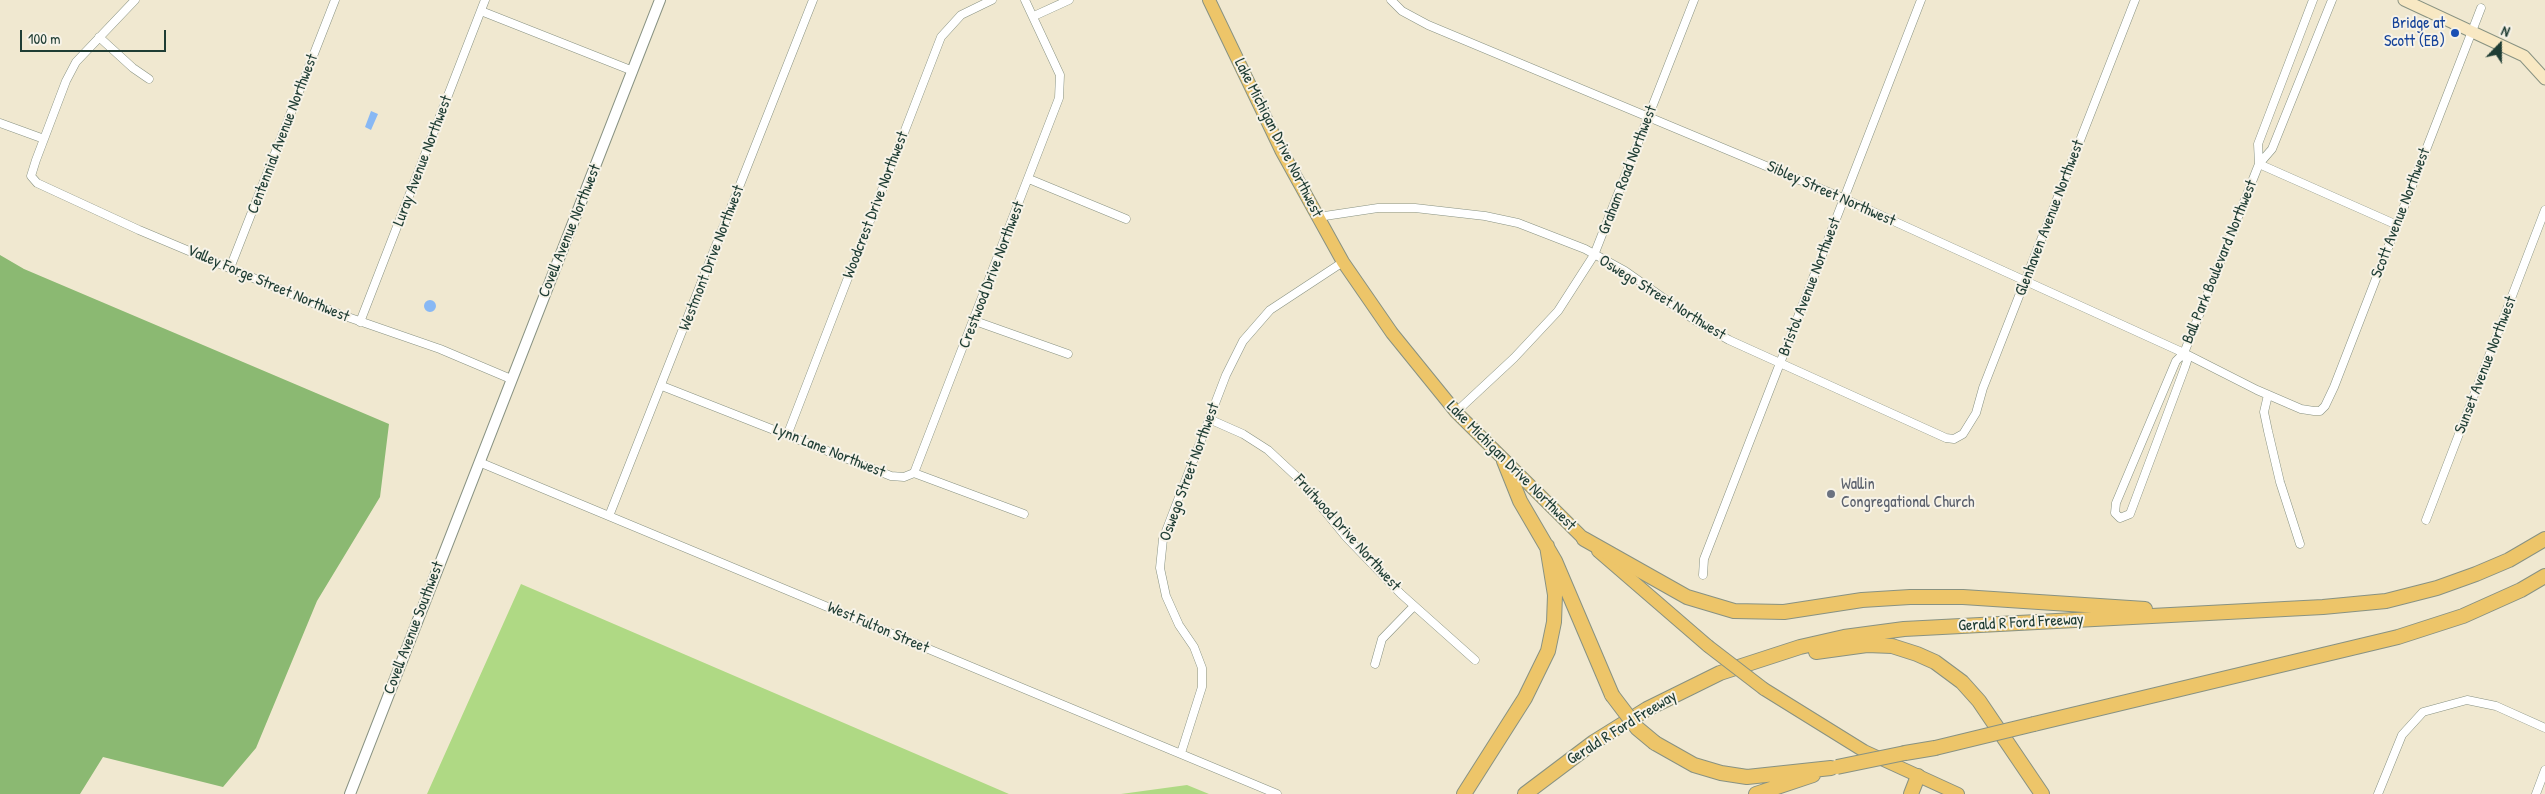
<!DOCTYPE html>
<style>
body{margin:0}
#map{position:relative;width:2545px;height:794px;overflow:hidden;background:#f0e8d0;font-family:"Patrick Hand",sans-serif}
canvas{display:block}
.north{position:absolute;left:2475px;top:20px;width:50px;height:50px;-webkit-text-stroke:4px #f7f3e8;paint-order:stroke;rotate:22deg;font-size:14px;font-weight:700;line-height:20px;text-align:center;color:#1f3d34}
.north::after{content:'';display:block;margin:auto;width:18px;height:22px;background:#1f3d34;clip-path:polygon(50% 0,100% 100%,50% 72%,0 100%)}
.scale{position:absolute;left:20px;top:30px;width:146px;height:22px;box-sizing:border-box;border:2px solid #1f3d34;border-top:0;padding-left:6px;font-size:15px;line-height:18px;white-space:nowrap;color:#1f3d34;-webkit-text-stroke:4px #f7f3e8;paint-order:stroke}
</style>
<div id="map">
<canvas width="2545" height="794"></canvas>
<div class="north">N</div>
<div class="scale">100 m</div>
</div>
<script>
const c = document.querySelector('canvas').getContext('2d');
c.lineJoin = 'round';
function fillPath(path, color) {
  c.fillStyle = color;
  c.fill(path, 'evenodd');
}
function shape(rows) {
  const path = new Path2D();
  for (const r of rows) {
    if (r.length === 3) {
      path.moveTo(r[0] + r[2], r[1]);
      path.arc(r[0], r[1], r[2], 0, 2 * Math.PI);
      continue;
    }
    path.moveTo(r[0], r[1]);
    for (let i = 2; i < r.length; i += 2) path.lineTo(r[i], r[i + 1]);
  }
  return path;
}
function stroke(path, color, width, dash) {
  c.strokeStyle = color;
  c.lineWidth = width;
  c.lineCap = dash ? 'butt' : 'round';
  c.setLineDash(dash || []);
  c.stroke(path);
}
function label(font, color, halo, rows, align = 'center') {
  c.font = font + ' "Patrick Hand",sans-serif';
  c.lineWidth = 4;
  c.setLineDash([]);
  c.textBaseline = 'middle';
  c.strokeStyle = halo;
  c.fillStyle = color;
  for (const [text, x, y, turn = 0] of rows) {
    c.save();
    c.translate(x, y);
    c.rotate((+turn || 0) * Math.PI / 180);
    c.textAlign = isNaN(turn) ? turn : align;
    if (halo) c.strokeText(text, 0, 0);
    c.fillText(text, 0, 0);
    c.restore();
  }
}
fillPath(shape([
 [521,584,1009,794,427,794],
 [1187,785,1209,794,1121,794]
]), '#afd984');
fillPath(shape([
 [0,255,24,269,389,424,380,497,317,601,256,748,223,787,103,757,80,794,0,794]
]), '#8bb972');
fillPath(shape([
 [371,111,378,114,371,130,365,127],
 [430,306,6]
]), '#88b8f4');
const minor = shape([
 [135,0,76,62,66,81,36,160,31,176,37,183,139,230,339,314,440,349,511,379],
 [1391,0,1402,11,1428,25,1845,199,2184,353,2257,390,2301,409,2314,411,2320,411,2325,406,2334,387,2481,8],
 [481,11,633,71],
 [1034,16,1069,0],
 [99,37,133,68,149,79],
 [0,123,44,139],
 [2259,164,2272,149,2332,0],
 [2259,164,2397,225],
 [1029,179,1126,219],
 [1318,217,1378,208,1415,208,1485,216,1518,223,1585,249,1625,271,1696,321,1729,340,1946,438,1954,439,1963,434,1976,413,1983,388,2135,0],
 [230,268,335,0],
 [975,321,1068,354],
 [360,322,485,0],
 [2184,353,2176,361,2116,503,2115,513,2120,518,2130,514,2185,367,2187,361,2184,353,2259,164,2258,144,2313,0],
 [662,386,891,476,904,477,914,473,1024,514],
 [2268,395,2264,412,2268,431,2280,482,2300,544],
 [1456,412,1514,358,1558,311,1594,255,1694,0],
 [1209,419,1243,434,1268,450,1297,477,1346,537,1401,594,1475,660],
 [788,433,941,37,961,15,992,0],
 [479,462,1277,794],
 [914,473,1059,98,1060,75,1025,0],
 [609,516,813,0],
 [2426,520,2545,210],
 [1703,575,1704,559,1921,0],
 [1375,664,1382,639,1414,606],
 [1181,753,1202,687,1202,668,1194,647,1179,625,1166,596,1160,568,1163,539,1226,375,1243,341,1270,310,1343,262],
 [2378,794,2402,735,2423,712,2467,700,2496,706,2545,728],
 [2536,794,2545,770]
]);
const tertiary = shape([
 [350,794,660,0]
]);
const secondary = shape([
 [2404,0,2524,56,2545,79]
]);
const primary = shape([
 [1598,551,1708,646],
 [1764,689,1864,751,1958,794]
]);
const trunk = shape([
 [1209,0,1281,150,1343,262,1392,333,1456,412,1584,539]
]);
const motorway = shape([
 [1504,461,1520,501,1555,561,1612,695],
 [1584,539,1687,597,1734,611,1784,612,1862,600,1910,597,1963,597,2145,609],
 [1816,652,1867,645,1892,646,1917,654,1935,662,1962,682,1979,701,2042,794],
 [2034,724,2398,637,2463,616,2521,590,2545,576],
 [1655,743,1694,765,1721,773,1747,777,1831,768],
 [1905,753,1935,748],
 [1464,794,1525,698,1548,651,1554,622,1555,595,1547,546],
 [1525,794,1594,742,1647,709,1720,673,1800,647,1844,637,1904,629,2323,607,2386,601,2437,588,2476,574,2509,560,2545,539],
 [1756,794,1813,775],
 [1911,794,1918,776]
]);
stroke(minor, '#889282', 9);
stroke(tertiary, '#889282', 12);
stroke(secondary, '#889282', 13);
stroke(primary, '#889282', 14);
stroke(trunk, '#889282', 14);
stroke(motorway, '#889282', 16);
stroke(minor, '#fff', 8);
stroke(tertiary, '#fff', 10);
stroke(secondary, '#f8e8c3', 11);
stroke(primary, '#edc569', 12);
stroke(trunk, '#edc569', 12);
stroke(motorway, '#edc569', 14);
const primaryBridge = shape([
 [1708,646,1764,689]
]);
const motorwayBridge = shape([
 [1612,695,1637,728,1655,743],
 [1935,748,2034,724],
 [1837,767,1905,753]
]);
stroke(primaryBridge, '#889282', 14, []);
stroke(motorwayBridge, '#889282', 16, []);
stroke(primaryBridge, '#edc569', 12);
stroke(motorwayBridge, '#edc569', 14);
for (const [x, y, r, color] of [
 [2455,33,5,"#1a4fb4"],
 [1831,494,5,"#6b7280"]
]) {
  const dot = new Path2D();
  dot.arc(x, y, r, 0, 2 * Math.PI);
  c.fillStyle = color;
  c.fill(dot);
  stroke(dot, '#f7f3e8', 2);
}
label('16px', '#164399', '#f7f3e8', [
 ["Bridge at",2445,24],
 ["Scott (EB)",2445,42]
], 'right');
label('16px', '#1f3d34', '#f7f3e8', [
 ["Centennial Avenue Northwest",283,134,-69],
 ["Lake Michigan Drive Northwest",1278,138,63],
 ["Luray Avenue Northwest",423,161,-69],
 ["Graham Road Northwest",1628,170,-69],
 ["Sibley Street Northwest",1831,194,24],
 ["Woodcrest Drive Northwest",876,205,-69],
 ["Scott Avenue Northwest",2401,213,-69],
 ["Glenhaven Avenue Northwest",2050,218,-69],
 ["Covell Avenue Northwest",570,231,-68],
 ["Westmont Drive Northwest",712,258,-69],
 ["Ball Park Boulevard Northwest",2220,262,-68],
 ["Crestwood Drive Northwest",992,275,-69],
 ["Valley Forge Street Northwest",268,284,23],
 ["Bristol Avenue Northwest",1810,287,-69],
 ["Oswego Street Northwest",1662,298,32],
 ["Sunset Avenue Northwest",2486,365,-69],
 ["Lynn Lane Northwest",829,451,22],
 ["Lake Michigan Drive Northwest",1511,466,45],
 ["Oswego Street Northwest",1190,472,-70],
 ["Fruitwood Drive Northwest",1347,533,48],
 ["Gerald R Ford Freeway",2021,623,-3],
 ["Covell Avenue Southwest",414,628,-69],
 ["West Fulton Street",878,628,23],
 ["Gerald R Ford Freeway",1622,728,-32]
]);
label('16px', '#5b616d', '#f7f3e8', [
 ["Wallin",1841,485],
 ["Congregational Church",1841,503]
], 'left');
</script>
